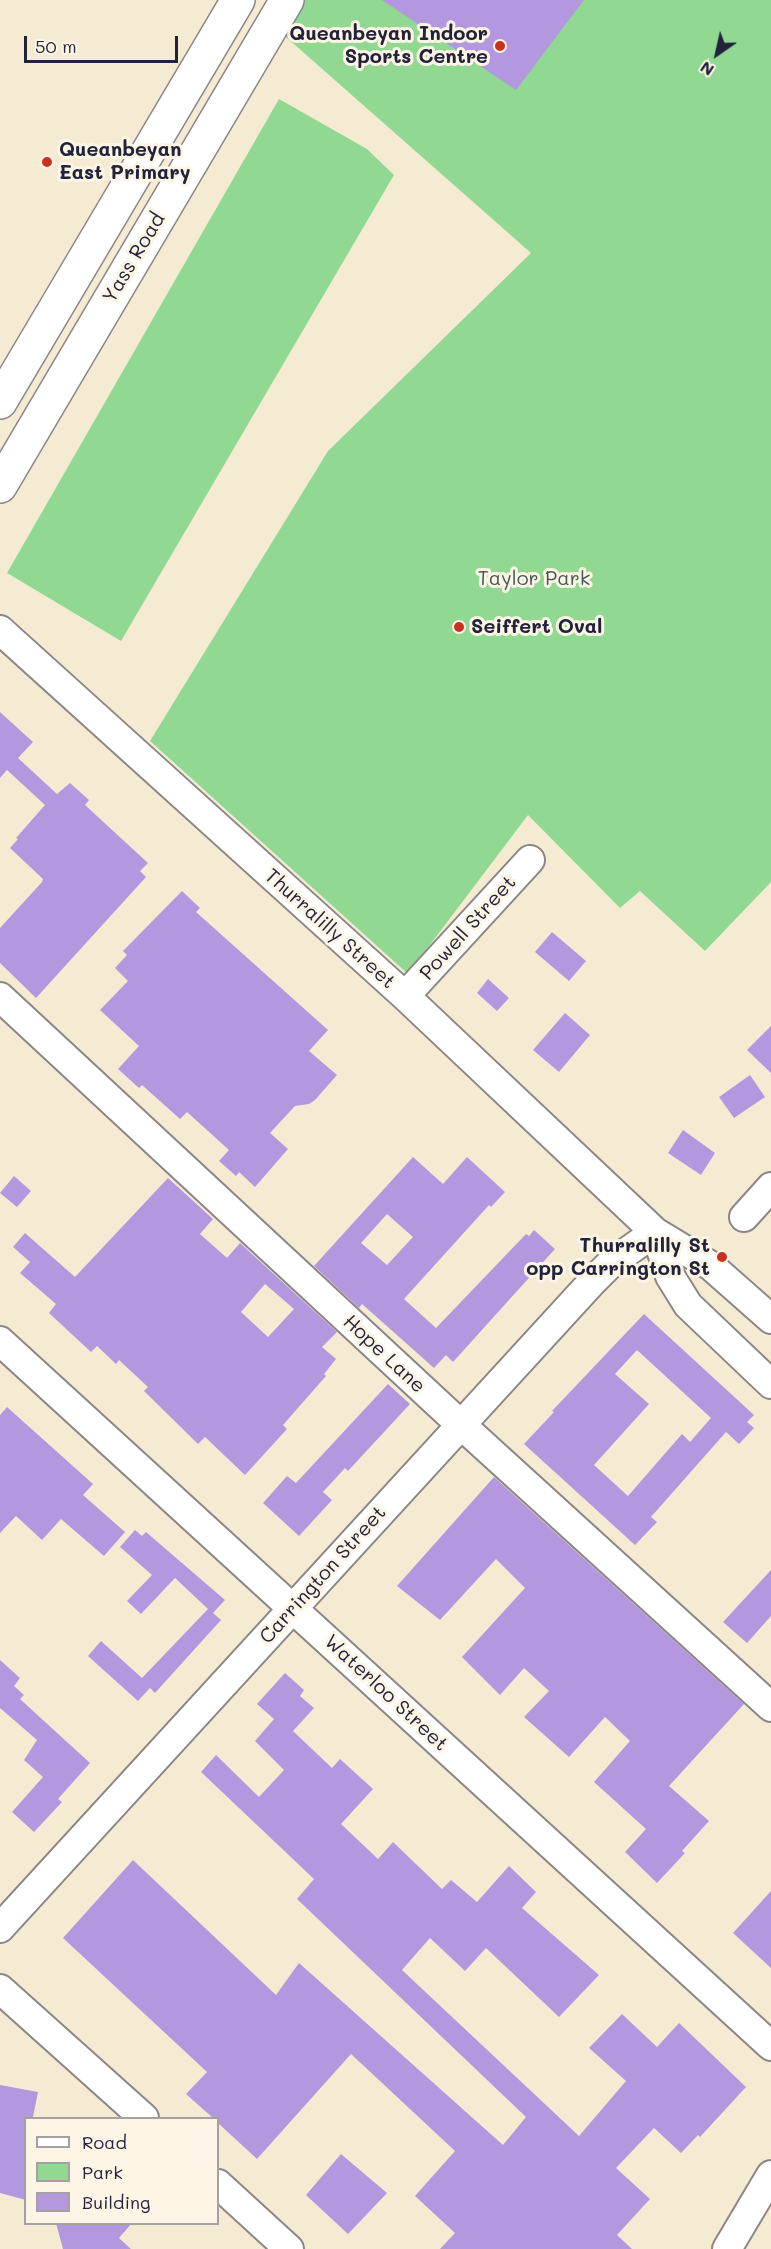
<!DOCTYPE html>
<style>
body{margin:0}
#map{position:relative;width:771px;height:2249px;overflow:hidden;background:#f5ebd3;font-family:Mali,sans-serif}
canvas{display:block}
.legend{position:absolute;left:24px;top:2117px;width:195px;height:108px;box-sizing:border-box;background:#fcf5e5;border:2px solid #a5a1a1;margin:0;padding:8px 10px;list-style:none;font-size:18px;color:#22223b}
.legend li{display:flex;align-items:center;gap:12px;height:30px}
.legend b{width:30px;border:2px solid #a5a1a1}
.north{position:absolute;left:687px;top:24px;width:60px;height:60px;-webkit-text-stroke:4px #fcf5e5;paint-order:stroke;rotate:214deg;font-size:16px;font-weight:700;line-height:24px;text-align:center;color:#22223b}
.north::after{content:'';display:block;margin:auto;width:21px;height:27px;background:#22223b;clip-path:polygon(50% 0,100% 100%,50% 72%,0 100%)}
.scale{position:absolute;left:24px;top:36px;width:154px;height:27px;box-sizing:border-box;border:3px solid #22223b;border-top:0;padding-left:8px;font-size:18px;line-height:21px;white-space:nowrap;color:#22223b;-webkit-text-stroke:4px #fcf5e5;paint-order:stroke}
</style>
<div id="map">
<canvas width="771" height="2249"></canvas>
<ul class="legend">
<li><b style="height:8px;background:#fff"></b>Road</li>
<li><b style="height:16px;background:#91d993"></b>Park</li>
<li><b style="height:16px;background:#b498df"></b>Building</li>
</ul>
<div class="north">N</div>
<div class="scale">50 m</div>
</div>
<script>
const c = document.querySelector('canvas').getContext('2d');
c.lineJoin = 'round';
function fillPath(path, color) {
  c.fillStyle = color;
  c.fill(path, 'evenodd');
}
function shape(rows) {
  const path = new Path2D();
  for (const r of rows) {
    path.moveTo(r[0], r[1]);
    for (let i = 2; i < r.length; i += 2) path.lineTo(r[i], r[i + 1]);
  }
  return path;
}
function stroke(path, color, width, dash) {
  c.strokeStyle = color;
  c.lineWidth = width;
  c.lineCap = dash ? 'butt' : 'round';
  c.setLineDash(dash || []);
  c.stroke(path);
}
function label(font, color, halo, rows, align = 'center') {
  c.font = font + ' Mali,sans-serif';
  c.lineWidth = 6;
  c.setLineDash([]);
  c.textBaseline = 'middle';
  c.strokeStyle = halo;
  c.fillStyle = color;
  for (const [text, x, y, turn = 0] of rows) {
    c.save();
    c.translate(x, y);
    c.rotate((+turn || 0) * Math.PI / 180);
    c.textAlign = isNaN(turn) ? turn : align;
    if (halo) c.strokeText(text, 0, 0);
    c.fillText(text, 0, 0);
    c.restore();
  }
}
fillPath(shape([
 [297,0,771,0,771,882,705,951,640,891,620,908,528,815,408,974,150,741,328,451,531,253,278,30],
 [279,99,367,149,394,175,121,641,7,573]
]), '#91d993');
fillPath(shape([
 [382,0,584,0,516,90],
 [0,712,33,742,18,758,57,794,70,783,89,800,85,805,148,863,140,871,146,877,36,998,0,963,0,928,42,882,43,879,10,848,18,839,16,838,45,805,7,770,0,778],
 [182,891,200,908,196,912,328,1030,309,1051,337,1075,315,1100,309,1104,295,1106,270,1133,288,1149,255,1187,239,1172,236,1176,219,1161,229,1150,187,1112,180,1119,142,1085,139,1088,118,1069,139,1046,100,1010,128,981,115,968,127,955,123,951],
 [552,932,586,961,569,981,535,952],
 [488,979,509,998,497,1011,477,993],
 [565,1013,590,1035,559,1072,533,1050],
 [771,1026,771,1073,747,1050],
 [750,1075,765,1097,734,1118,719,1097],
 [683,1130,715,1153,701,1175,668,1153],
 [413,1157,443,1184,467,1157,505,1192,491,1207,489,1205,404,1299,436,1328,526,1234,529,1236,534,1230,555,1249,453,1362,446,1355,434,1368,362,1304,359,1308,314,1266],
 [387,1214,413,1237,387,1265,361,1243],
 [14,1176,31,1191,17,1207,0,1193],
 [168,1178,213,1219,200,1234,227,1258,240,1243,337,1332,322,1347,336,1359,324,1374,326,1376,283,1425,287,1429,245,1475,205,1437,198,1444,144,1391,148,1387,119,1360,116,1364,97,1346,91,1352,49,1313,56,1304,20,1273,30,1262,13,1247,25,1233,75,1277],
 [265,1284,294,1309,268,1337,241,1312],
 [644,1314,754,1415,747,1422,754,1428,739,1444,726,1432,651,1517,657,1522,635,1545,524,1444,554,1412,552,1411],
 [637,1350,711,1418,690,1442,682,1434,628,1496,594,1465,649,1404,615,1374],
 [388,1384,410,1404,348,1471,345,1468,323,1492,332,1500,299,1536,263,1503,287,1476,296,1483],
 [7,1407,93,1484,83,1495,125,1532,104,1556,61,1519,42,1540,16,1516,0,1533,0,1415],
 [494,1477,744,1704,669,1786,709,1821,682,1851,685,1853,657,1883,625,1852,646,1829,594,1782,630,1741,605,1717,569,1757,524,1717,549,1691,524,1668,500,1695,462,1657,525,1588,496,1559,440,1620,397,1586],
 [135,1530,142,1536,146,1532,225,1600,213,1613,221,1620,155,1693,150,1688,138,1701,88,1656,101,1641,142,1678,208,1609,175,1578,141,1614,127,1601,152,1575,120,1547],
 [771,1570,771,1616,747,1643,723,1622],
 [0,1660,20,1678,14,1686,24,1695,20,1699,90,1763,58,1799,62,1802,34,1832,12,1812,43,1777,24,1760,37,1740,0,1708],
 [285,1673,304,1690,300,1696,314,1708,293,1731,332,1768,340,1759,373,1789,341,1824,378,1859,393,1842,442,1889,451,1880,477,1902,509,1866,536,1892,522,1908,599,1975,559,2017,486,1948,465,1971,430,1938,402,1970,579,2136,626,2081,589,2048,622,2014,657,2047,679,2023,746,2087,700,2137,698,2135,681,2153,654,2128,616,2168,650,2199,617,2235,632,2249,440,2249,455,2233,415,2196,455,2151,351,2054,257,2159,218,2123,218,2118,213,2118,186,2094,207,2072,63,1938,133,1860,276,1995,299,1963,503,2145,526,2117,297,1899,314,1879,201,1772,216,1755,259,1797,284,1770,255,1741,274,1719,257,1704],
 [771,1891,771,1968,733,1933],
 [0,2085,38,2092,33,2117,26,2118,26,2200,0,2193],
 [341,2154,387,2193,348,2234,306,2195],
 [56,2223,132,2223,119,2238,131,2249,63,2249]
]), '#b498df');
const minor = shape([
 [0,630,405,996,655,1232,711,1266,771,1319],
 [405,996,530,860],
 [0,997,446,1411,771,1707],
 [744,1217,771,1187],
 [655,1232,670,1276,688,1305,771,1384],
 [0,1341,771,2046],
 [0,1928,592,1282,610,1264,655,1232],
 [0,1989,144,2118],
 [218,2184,289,2249],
 [727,2249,771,2175]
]);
const major = shape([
 [0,402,238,0],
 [0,486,287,0]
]);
stroke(minor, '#8c8687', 32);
stroke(major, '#8c8687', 36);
stroke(minor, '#fff', 28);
stroke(major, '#fff', 33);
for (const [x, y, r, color] of [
 [500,46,6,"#c8321e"],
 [47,162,6,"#c8321e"],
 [459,627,6,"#c8321e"],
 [722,1257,6,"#c8321e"]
]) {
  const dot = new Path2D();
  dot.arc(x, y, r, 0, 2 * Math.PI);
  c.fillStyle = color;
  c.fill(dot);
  stroke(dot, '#fcf5e5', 2);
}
label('bold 20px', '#22223b', '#fcf5e5', [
 ["Queanbeyan Indoor",488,34],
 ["Sports Centre",488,57],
 ["Queanbeyan",59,150,"left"],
 ["East Primary",59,173,"left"],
 ["Seiffert Oval",471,627,"left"],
 ["Thurralilly St",710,1246],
 ["opp Carrington St",710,1269]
], 'right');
label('20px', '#22223b', '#fcf5e5', [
 ["Yass Road",134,258,-59],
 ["Powell Street",468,928,-48],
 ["Thurralilly Street",330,929,42],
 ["Hope Lane",384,1354,43],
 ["Carrington Street",323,1575,-48],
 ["Waterloo Street",386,1693,43]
]);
label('20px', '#435955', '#fcf5e5', [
 ["Taylor Park",534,579]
]);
</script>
